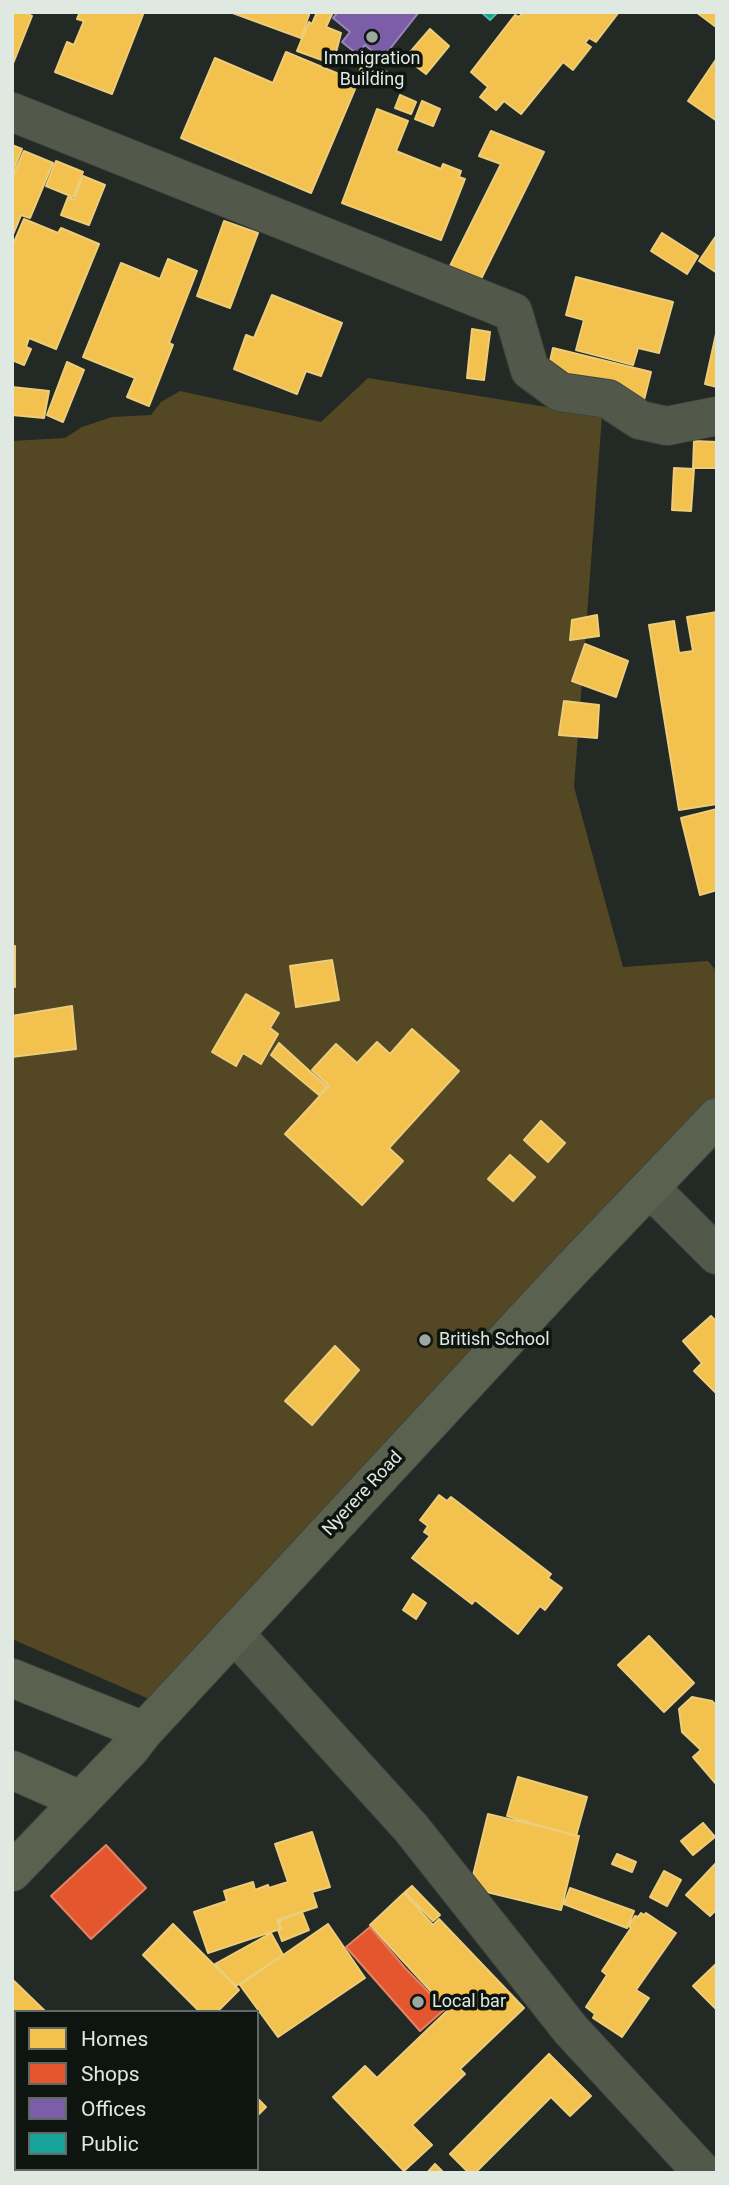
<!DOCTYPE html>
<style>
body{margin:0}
#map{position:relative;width:729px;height:2185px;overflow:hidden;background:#232a25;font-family:Roboto,sans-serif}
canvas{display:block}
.frame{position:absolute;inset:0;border:14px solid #e0e8e2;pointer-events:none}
.legend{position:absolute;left:14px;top:2010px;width:245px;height:161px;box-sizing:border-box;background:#0e1410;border:2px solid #626964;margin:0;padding:9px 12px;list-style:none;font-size:21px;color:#e0e8e2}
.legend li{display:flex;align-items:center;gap:14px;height:35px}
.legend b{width:35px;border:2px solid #626964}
</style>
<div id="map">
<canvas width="729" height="2185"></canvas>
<div class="frame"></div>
<ul class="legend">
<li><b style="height:19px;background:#f2c14e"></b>Homes</li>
<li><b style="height:19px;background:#e4572e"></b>Shops</li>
<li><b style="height:19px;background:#7b5ea7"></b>Offices</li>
<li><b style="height:19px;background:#17a398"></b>Public</li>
</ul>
</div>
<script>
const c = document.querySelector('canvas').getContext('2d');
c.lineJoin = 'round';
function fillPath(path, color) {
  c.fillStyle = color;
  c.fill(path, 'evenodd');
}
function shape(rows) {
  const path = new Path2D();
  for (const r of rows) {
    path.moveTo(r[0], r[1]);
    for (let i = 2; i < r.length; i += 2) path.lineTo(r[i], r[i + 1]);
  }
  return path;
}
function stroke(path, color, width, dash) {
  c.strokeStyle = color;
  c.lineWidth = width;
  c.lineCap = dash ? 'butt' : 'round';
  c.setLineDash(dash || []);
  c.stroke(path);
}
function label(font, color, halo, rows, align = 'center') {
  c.font = font + ' Roboto,sans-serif';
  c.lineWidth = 7;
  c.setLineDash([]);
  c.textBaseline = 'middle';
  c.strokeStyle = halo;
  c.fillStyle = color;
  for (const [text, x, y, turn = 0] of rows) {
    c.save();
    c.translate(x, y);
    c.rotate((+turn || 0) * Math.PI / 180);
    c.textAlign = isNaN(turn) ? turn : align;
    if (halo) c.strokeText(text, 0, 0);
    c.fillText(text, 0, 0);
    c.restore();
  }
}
fillPath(shape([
 [368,378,602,416,574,787,623,967,708,961,717,972,717,1103,156,1702,12,1639,12,441,65,438,82,427,112,417,151,415,161,402,180,391,321,422]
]), '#534823');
const homes = shape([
 [12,12,23,12,32,16,12,66,12,12],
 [80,12,144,12,112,94,55,72,67,42,74,45,84,21,77,19,80,12],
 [230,12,310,12,301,38,230,12],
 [317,12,333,12,326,27,341,33,333,64,297,51,309,22,312,24,317,12],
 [523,12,619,12,596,42,589,38,585,43,591,47,573,70,563,62,521,114,504,101,496,110,480,97,488,87,471,72,515,15,519,17,523,12],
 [696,12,717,12,716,27,696,12],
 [430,29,449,46,426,74,405,58,430,29],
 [286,52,358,82,311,193,181,138,215,58,273,83,286,52],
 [717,58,717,121,688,101,717,58],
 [361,67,370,70,372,67,387,72,381,86,358,78,361,67],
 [400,95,416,102,411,114,395,108,400,95],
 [422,101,440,109,433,126,415,119,422,101],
 [377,109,408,121,396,151,441,169,443,164,461,171,459,177,465,179,441,240,342,203,377,109],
 [491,131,544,152,479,283,448,270,501,164,479,156,491,131],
 [12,145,22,149,12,173,12,145],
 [24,151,53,163,30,218,21,215,12,237,12,178,24,151],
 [56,161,83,172,73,197,46,186,56,161],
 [83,176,105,185,89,225,61,215,68,197,74,200,83,176],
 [24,219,58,233,61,228,99,244,56,349,29,338,26,347,31,349,24,365,12,360,12,247,24,219],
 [224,221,258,233,230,308,197,296,224,221],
 [662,233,698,256,687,274,651,251,662,233],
 [716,236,717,237,717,273,699,261,716,236],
 [168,259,197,271,169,343,173,345,149,406,127,397,135,378,83,357,121,263,160,279,168,259],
 [576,277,673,302,659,353,638,348,633,365,576,350,584,320,566,315,576,277],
 [272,295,342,323,321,376,306,371,297,394,234,369,246,335,254,338,272,295],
 [472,329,490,332,484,380,467,378,472,329],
 [716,334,717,334,717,387,705,384,716,334],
 [553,348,651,372,643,404,546,379,553,348],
 [67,362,84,370,63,422,47,415,67,362],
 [12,387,49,391,44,418,12,415,12,387],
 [694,441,717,442,717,468,693,468,694,441],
 [674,468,694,469,691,511,672,510,674,468],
 [717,612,717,804,679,810,649,625,674,621,679,653,693,651,687,617,717,612],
 [597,615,599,636,570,640,572,620,597,615],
 [585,644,628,661,616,697,572,681,585,644],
 [564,701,599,705,597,738,559,735,564,701],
 [717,809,717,890,700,895,681,818,717,809],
 [12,946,15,946,15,987,12,987,12,946],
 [332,960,339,1000,296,1007,290,966,332,960],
 [246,994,279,1013,270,1028,278,1034,261,1064,243,1053,236,1066,212,1052,246,994],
 [72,1006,76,1049,12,1057,12,1016,72,1006],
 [412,1029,459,1071,389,1148,403,1161,362,1205,285,1134,329,1086,312,1070,336,1044,357,1063,377,1042,390,1054,412,1029],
 [279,1043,327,1087,319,1095,271,1055,279,1043],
 [541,1121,565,1143,548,1162,524,1140,541,1121],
 [510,1155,535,1177,513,1201,488,1179,510,1155],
 [711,1316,717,1322,717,1394,694,1371,702,1363,683,1341,711,1316],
 [335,1346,359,1370,312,1425,285,1401,335,1346],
 [439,1495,447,1501,451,1497,551,1574,548,1578,562,1588,545,1610,540,1606,518,1634,475,1600,472,1604,412,1558,430,1536,424,1532,428,1526,420,1520,439,1495],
 [413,1594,426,1603,416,1619,403,1610,413,1594],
 [649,1636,694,1683,664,1712,618,1665,649,1636],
 [692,1697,712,1701,717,1706,717,1785,693,1757,701,1750,682,1732,679,1709,692,1697],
 [518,1777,587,1797,576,1836,507,1816,518,1777],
 [488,1814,579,1836,561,1910,470,1888,488,1814],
 [703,1823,715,1837,693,1855,681,1841,703,1823],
 [312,1832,330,1887,312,1892,317,1907,277,1920,280,1929,208,1953,194,1912,227,1901,224,1891,253,1882,255,1890,268,1885,269,1888,288,1882,275,1844,312,1832],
 [617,1854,636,1862,632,1872,612,1864,617,1854],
 [717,1862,717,1909,710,1916,686,1895,717,1862],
 [664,1871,681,1880,667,1906,650,1897,664,1871],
 [412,1886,440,1915,433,1921,405,1892,412,1886],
 [570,1888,634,1911,627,1928,564,1904,570,1888],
 [404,1893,433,1925,439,1919,524,2008,460,2069,465,2074,412,2125,432,2145,404,2171,333,2097,365,2066,377,2078,448,2010,370,1925,404,1893],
 [302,1912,309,1930,282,1941,278,1930,282,1929,279,1921,302,1912],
 [641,1913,644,1915,646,1913,676,1933,636,1990,649,1998,622,2037,593,2018,595,2014,586,2007,607,1975,602,1971,631,1928,629,1926,635,1916,638,1917,641,1913],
 [173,1924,239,1990,217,2012,200,2012,143,1955,173,1924],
 [328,1924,365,1978,278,2037,240,1985,328,1924],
 [271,1933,283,1955,236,1986,215,1964,271,1933],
 [717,1963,717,2010,693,1986,717,1963],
 [14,1981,46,2012,16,2012,16,2089,12,2086,12,1983,14,1981],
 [549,2054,591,2096,570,2116,551,2097,475,2173,469,2173,450,2154,549,2054],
 [257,2098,266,2107,257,2116,257,2098],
 [435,2164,444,2173,427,2173,435,2164],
 [140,2169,201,2169,204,2172,206,2169,242,2169,238,2173,144,2173,140,2169]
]);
fillPath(homes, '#f2c14e');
stroke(homes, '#edcd7a', 2);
const shops = shape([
 [106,1845,146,1888,91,1939,51,1896,106,1845],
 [370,1927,405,1968,445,2009,420,2031,346,1947,370,1927]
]);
fillPath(shops, '#e4572e');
stroke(shops, '#e38264', 2);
const offices = shape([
 [338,12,419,12,382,59,365,45,357,54,342,42,350,32,333,18,338,12]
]);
fillPath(offices, '#7b5ea7');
stroke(offices, '#9987b9', 2);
const public = shape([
 [481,12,498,12,490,20,481,12]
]);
fillPath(public, '#17a398');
stroke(public, '#53b8ae', 2);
const minor = shape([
 [12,112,513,312,530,370,560,392,608,399,640,420,667,426,717,416],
 [650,1188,717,1255],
 [234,1633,411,1828,571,2030,703,2173]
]);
const major = shape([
 [12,1678,144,1731],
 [12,1770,80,1800],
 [12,1872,130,1749,144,1731,569,1272,717,1117]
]);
stroke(minor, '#3e4440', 40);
stroke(major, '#3e4440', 40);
stroke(minor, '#53594a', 38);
stroke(major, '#5a614f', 38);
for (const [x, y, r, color] of [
 [372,37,7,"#9ea6a0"],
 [425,1340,7,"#9ea6a0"],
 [418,2002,7,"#9ea6a0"]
]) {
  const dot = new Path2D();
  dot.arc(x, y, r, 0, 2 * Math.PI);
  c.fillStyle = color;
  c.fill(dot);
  stroke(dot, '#0e1410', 2.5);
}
label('18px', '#e0e8e2', '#0e1410', [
 ["Immigration",372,59,"center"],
 ["Building",372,80,"center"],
 ["British School",439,1340],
 ["Local bar",432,2002]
], 'left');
label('18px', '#e0e8e2', '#0e1410', [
 ["Nyerere Road",363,1494,-47]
]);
</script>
